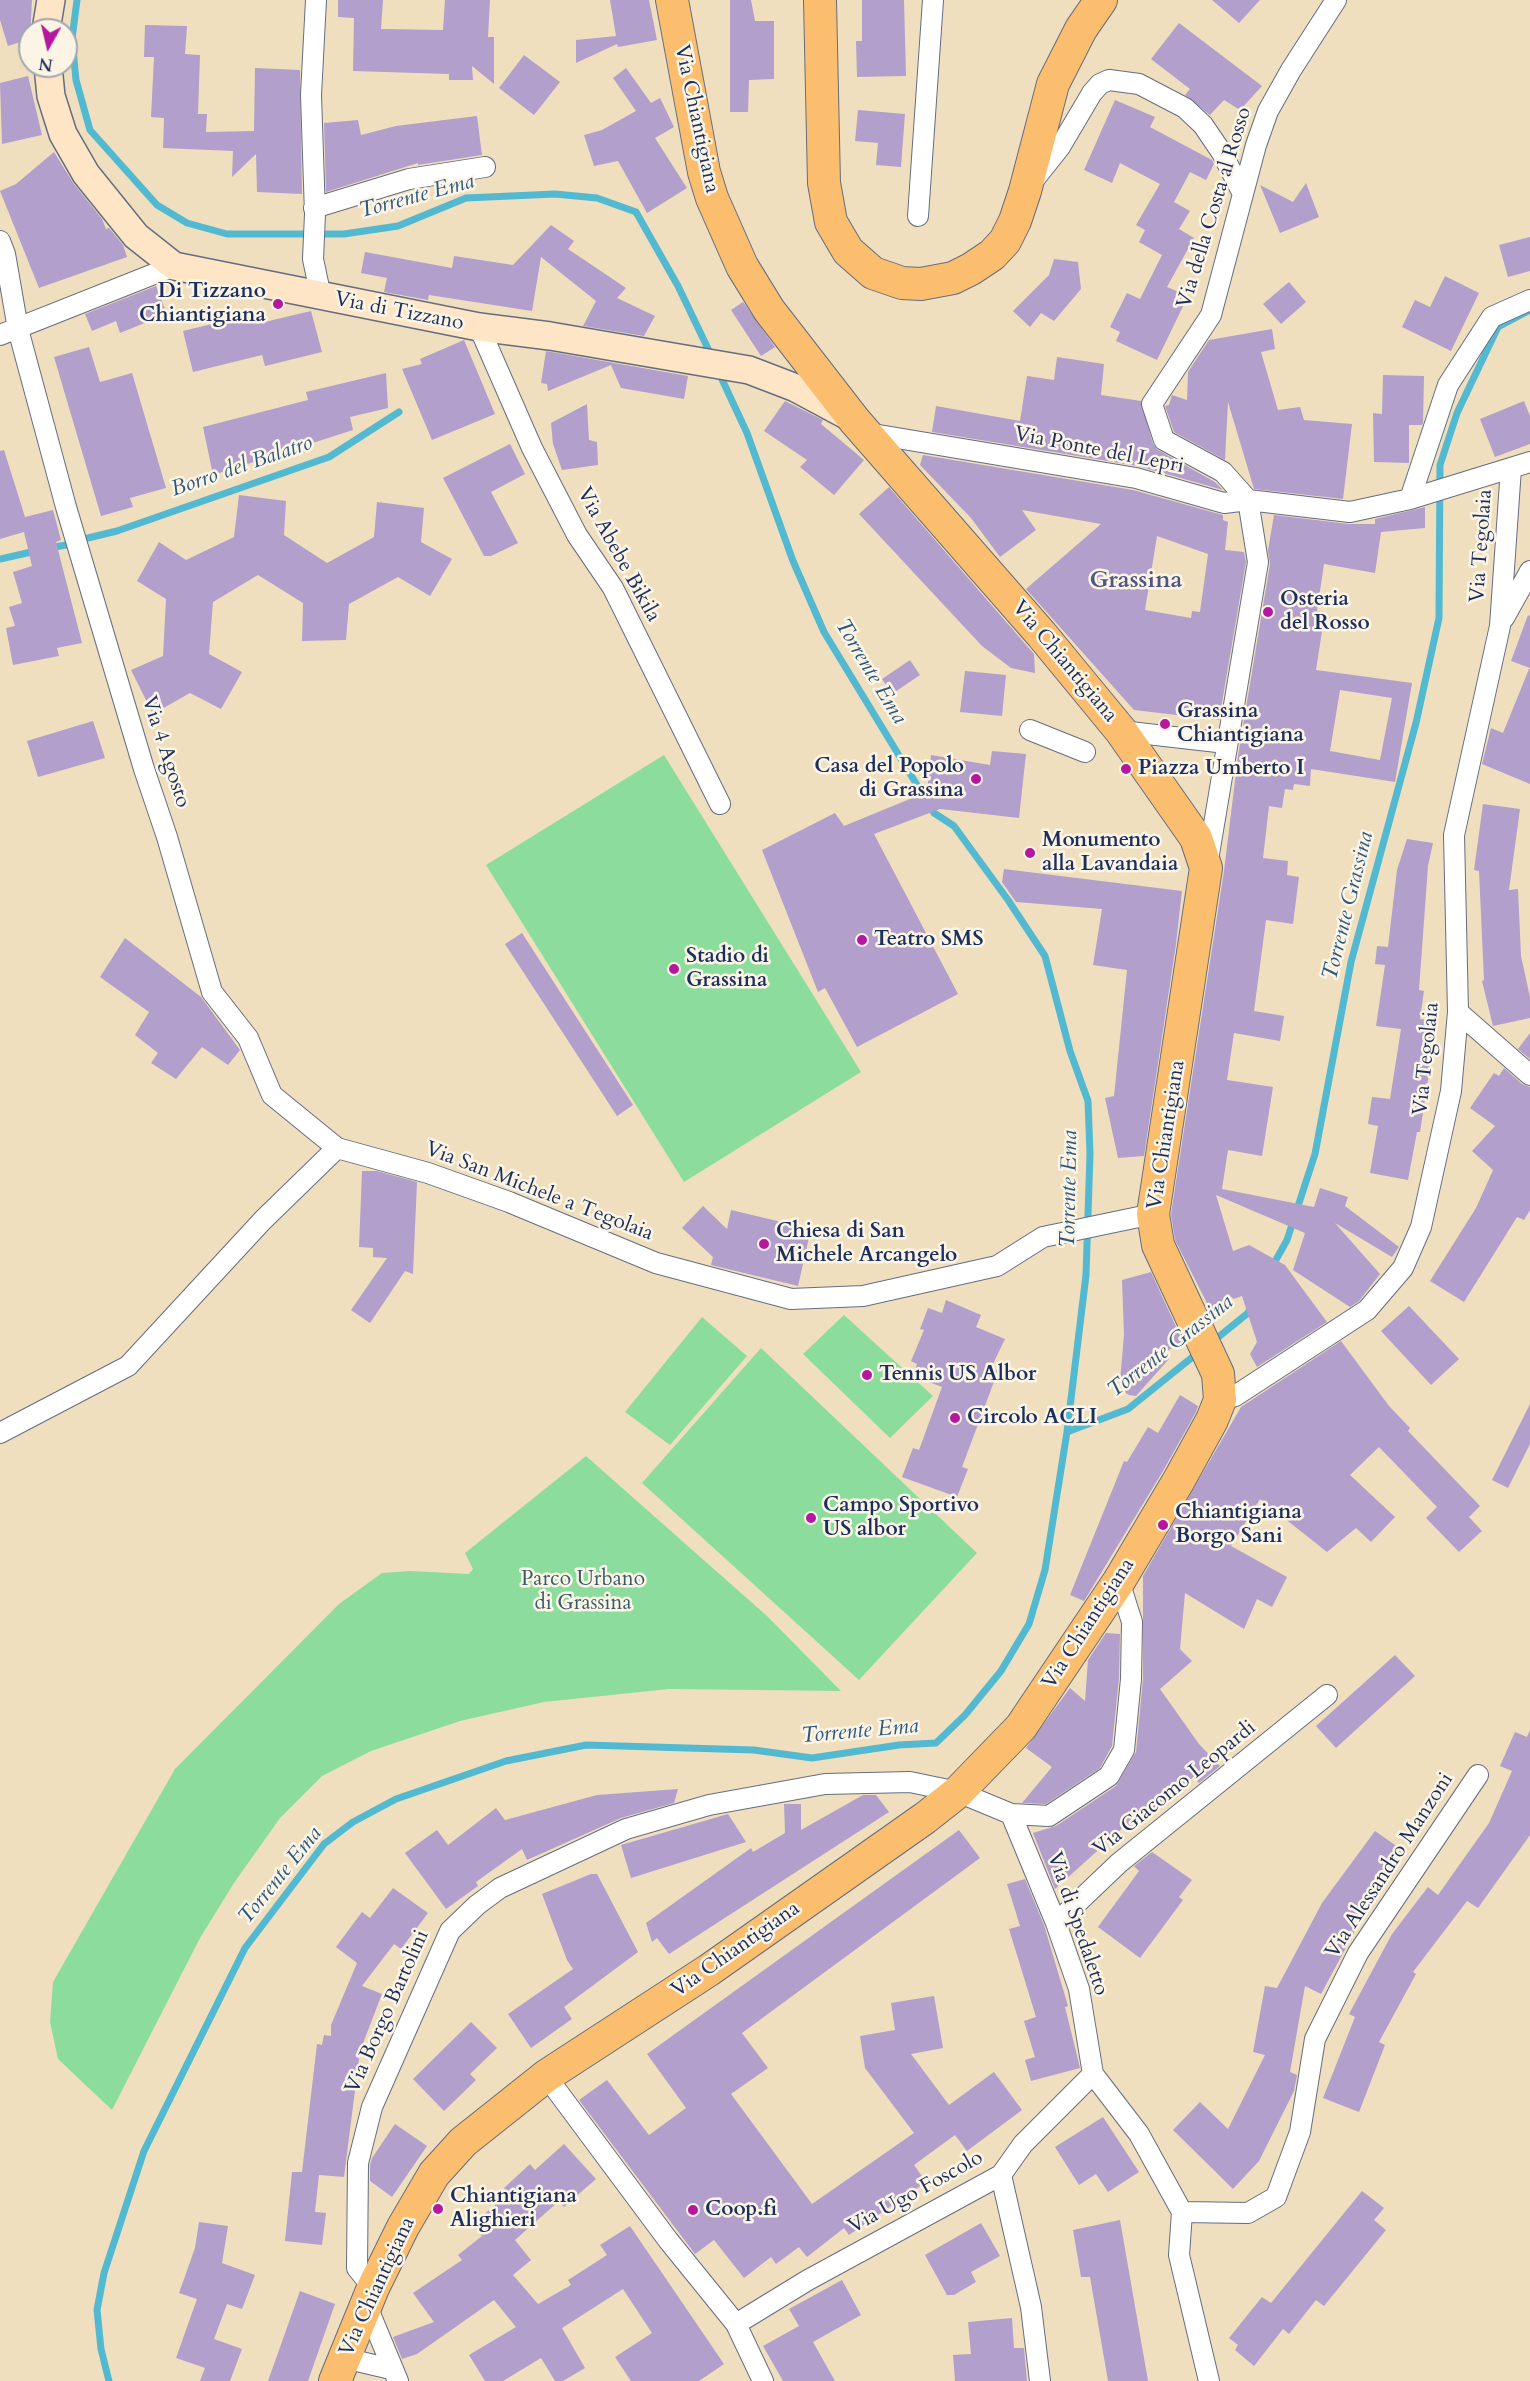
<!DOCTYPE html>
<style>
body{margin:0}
#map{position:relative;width:1530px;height:2381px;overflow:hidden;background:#efdfbe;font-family:Cardo,serif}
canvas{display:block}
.north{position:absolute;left:18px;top:18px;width:60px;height:60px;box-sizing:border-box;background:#fcf5e5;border:2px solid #a2a6af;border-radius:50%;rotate:188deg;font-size:16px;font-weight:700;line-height:24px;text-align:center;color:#1b2f5e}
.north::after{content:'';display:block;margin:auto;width:21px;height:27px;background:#b5179e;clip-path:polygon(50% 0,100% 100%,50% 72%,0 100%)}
</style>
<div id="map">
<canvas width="1530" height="2381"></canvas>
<div class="north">N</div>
</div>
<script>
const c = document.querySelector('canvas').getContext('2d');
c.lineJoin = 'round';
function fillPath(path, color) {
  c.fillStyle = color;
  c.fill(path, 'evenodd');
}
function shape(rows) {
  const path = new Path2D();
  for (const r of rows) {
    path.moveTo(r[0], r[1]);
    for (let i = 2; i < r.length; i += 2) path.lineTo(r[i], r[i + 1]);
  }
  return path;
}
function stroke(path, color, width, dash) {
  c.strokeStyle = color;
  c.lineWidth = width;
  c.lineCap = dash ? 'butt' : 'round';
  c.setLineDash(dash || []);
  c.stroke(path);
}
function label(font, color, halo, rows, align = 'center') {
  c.font = font + ' Cardo,serif';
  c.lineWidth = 5;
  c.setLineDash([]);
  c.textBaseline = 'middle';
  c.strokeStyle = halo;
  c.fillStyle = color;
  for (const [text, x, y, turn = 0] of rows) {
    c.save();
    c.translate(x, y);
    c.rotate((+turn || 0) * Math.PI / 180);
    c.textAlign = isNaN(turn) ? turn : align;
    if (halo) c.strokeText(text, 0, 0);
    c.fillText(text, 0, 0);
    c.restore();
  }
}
fillPath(shape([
 [664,755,861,1072,684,1182,486,865],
 [844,1315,933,1396,890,1438,803,1354],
 [702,1317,747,1356,670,1445,625,1412],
 [761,1348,977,1553,859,1680,642,1483],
 [586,1456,767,1616,841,1691,669,1689,544,1702,460,1721,371,1751,322,1776,280,1818,234,1883,200,1938,112,2110,58,2059,50,2022,53,1982,175,1769,339,1604,382,1573,410,1571,469,1574,473,1569,465,1553]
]), '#8cdd9d');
stroke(shape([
 [77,0,72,39,76,80,90,130,157,205,187,223,227,234,344,234,398,226,466,198,555,194,597,198,636,212,678,286,712,357],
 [88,538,117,531,329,457,399,412],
 [49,548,66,545],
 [0,559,36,551],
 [1272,1267,1287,1240,1315,1154,1351,962,1416,723,1439,618,1440,465,1457,413,1498,327,1530,310],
 [1211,1343,1248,1313,1251,1306],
 [1067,1432,1128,1409,1200,1351],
 [109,2381,101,2349,97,2310,104,2273,144,2151,245,1948,324,1844,353,1822,396,1799,506,1761,586,1745,754,1750,812,1758,899,1745,936,1743,965,1715,1001,1671,1029,1624,1045,1570,1067,1432,1086,1275,1090,1154,1088,1101,1070,1051,1045,956,1008,900,954,826,934,813,824,632,793,561,747,433,719,373]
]), '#53b9d1', 7);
fillPath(shape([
 [0,0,32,0,30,39,8,46,0,20],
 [338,0,383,0,381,29,443,30,445,0,490,0,488,37,494,37,494,84,472,66,473,80,449,80,449,74,353,71,354,18,338,17],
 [610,0,649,0,657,40,618,47,617,44,576,63,576,40,616,36],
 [730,0,751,0,755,21,774,21,774,79,749,80,748,112,730,112],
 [862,0,904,0,906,76,857,77,856,41,862,41],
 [1212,0,1260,0,1239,23],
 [1179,23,1262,86,1240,110,1224,100,1210,115,1185,95,1190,89,1151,59],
 [145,25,187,26,185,54,200,55,198,114,207,114,206,132,254,131,255,68,300,70,302,194,257,192,256,154,232,177,233,151,163,148,164,118,151,117,154,57,144,57],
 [524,55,560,82,534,115,499,88],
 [626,68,651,103,660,98,674,127,655,138,687,188,647,213,618,161,594,166,584,135,602,130,636,111,613,78],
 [28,76,42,135,2,144,0,83],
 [1115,100,1155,117,1150,127,1212,160,1214,164,1206,180,1190,172,1174,202,1190,211,1179,229,1194,238,1167,287,1188,296,1157,360,1116,341,1120,332,1110,327,1127,293,1140,299,1162,255,1139,242,1145,230,1136,225,1160,184,1120,163,1112,183,1084,170],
 [858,110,905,114,901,167,876,165,878,143,855,141],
 [477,116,482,155,418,165,418,163,326,192,324,123,358,120,361,135,396,126],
 [54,152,74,184,102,219,106,229,109,228,123,245,127,257,39,288,0,191,16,184],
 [1306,183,1319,217,1280,233,1260,185,1293,202],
 [551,225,574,241,568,249,626,288,617,298,655,316,644,336,583,326,596,301,541,257,532,311,429,295,428,300,384,292,387,278,361,273,365,252,452,268,454,256,513,265],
 [1530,237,1530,271,1508,277,1499,245],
 [1054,259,1078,262,1081,289,1054,321,1041,313,1030,327,1013,311,1049,275],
 [1445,276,1479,293,1451,351,1402,327,1415,300,1430,307],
 [1289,282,1306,302,1281,324,1263,304],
 [156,286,167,314,120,333,116,321,92,331,85,314],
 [743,302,775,347,761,356,731,310],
 [311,311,322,352,265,366,262,355,193,372,183,331,253,314,256,324],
 [1272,329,1275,349,1261,352,1278,410,1300,407,1304,420,1352,424,1343,499,1254,489,1228,402,1225,460,1174,432,1165,406,1169,405,1172,395,1187,400,1188,372,1209,340],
 [464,340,495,414,432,440,402,369,422,364,420,359],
 [89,347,100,382,132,373,166,488,130,498,133,507,101,516,54,357],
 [546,351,688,376,684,399,621,388,611,365,548,391,547,384,541,383],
 [1057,357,1104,364,1101,395,1141,401,1153,444,1158,450,1215,482,1223,490,1138,466,932,432,936,406,1020,421,1027,376,1054,380],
 [386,373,388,408,350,417,353,430,213,475,203,427,308,400,306,392],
 [1383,375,1424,376,1423,423,1422,425,1409,425,1409,463,1374,462,1373,413,1382,414],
 [785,401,823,420,821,424,864,460,834,495,800,467,807,460,764,431],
 [1524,401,1530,416,1530,444,1495,457,1480,419],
 [587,404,589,440,597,442,598,465,562,470,553,444,551,423],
 [510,444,525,474,491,492,518,543,491,556,484,556,443,478],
 [4,450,25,517,53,510,61,540,56,542,82,643,57,648,59,656,13,665,6,628,15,626,9,607,22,603,13,572,32,566,24,532,0,539,0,451],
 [923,455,1133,490,1223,515,1223,520,1228,522,1225,550,1244,552,1246,562,1219,720,1134,710,1026,589,1101,524,1022,510,1036,530,1000,557,971,518,920,465],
 [1157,536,1208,554,1200,612,1192,611,1191,618,1145,610],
 [889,487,1034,654,1035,673,1011,668,982,646,859,514],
 [239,495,286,501,284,535,327,563,374,537,377,502,424,508,421,542,452,559,430,596,398,577,349,604,346,640,302,641,303,603,258,575,213,602,209,654,242,672,221,709,190,693,153,714,131,670,163,656,166,599,137,581,159,542,186,560,234,537],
 [1425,507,1425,528,1381,532,1375,573,1324,564,1317,611,1325,612,1316,670,1412,683,1395,782,1311,769,1310,786,1294,784,1293,790,1285,789,1282,808,1269,806,1263,858,1288,861,1287,875,1299,877,1293,924,1266,920,1254,1011,1284,1016,1280,1041,1234,1033,1227,1080,1273,1087,1262,1156,1228,1150,1222,1189,1314,1207,1320,1188,1348,1197,1345,1206,1399,1247,1392,1257,1335,1223,1380,1274,1359,1301,1350,1307,1293,1270,1305,1233,1216,1195,1233,1251,1249,1245,1285,1265,1327,1322,1257,1367,1250,1354,1257,1342,1242,1296,1234,1299,1228,1295,1212,1313,1175,1240,1171,1214,1224,871,1238,756,1270,564,1268,550,1274,515,1349,524,1375,524,1375,519],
 [1340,690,1392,698,1380,760,1330,751],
 [1528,615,1530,616,1530,668,1511,661],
 [910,660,920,675,892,694,882,679],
 [1529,669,1530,669,1530,784,1482,764,1491,728,1503,733],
 [965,671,1006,675,1002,716,960,712],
 [93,721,105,758,38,777,27,741],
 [992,751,1026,754,1019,818,940,809,874,834,958,994,857,1047,825,988,818,992,762,850,835,813,844,826,927,792,931,755,990,765],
 [1483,804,1520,809,1509,890,1518,889,1521,956,1530,997,1530,1018,1493,1026,1482,981,1484,980,1479,871,1474,870],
 [1407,839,1433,843,1428,866,1419,990,1424,991,1420,1019,1437,1021,1420,1132,1417,1132,1408,1180,1370,1173,1378,1126,1368,1124,1372,1097,1390,1099,1401,1029,1376,1026,1385,965,1375,964,1377,946,1388,947,1397,870],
 [1004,869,1182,891,1176,944,1144,1156,1118,1158,1105,1098,1114,1096,1127,970,1093,965,1102,909,1016,902,1002,882],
 [522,933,633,1105,617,1116,505,944],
 [125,938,201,997,240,1050,228,1065,202,1047,176,1079,151,1063,158,1053,135,1035,149,1012,100,977],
 [1530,1033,1530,1059,1518,1049],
 [1504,1068,1522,1084,1530,1087,1530,1210,1524,1220,1517,1217,1464,1302,1430,1281,1476,1208,1493,1170,1472,1151,1495,1126,1470,1108,1494,1073,1499,1076],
 [362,1171,377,1171,417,1182,413,1274,405,1271,370,1323,351,1310,387,1258,373,1257,373,1248,359,1247],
 [703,1206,727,1229,731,1210,811,1229,798,1286,711,1265,713,1257,682,1228],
 [1151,1272,1183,1342,1165,1352,1169,1359,1136,1396,1129,1395,1122,1390,1120,1381,1124,1335,1122,1280],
 [946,1300,981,1315,976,1327,1005,1339,991,1368,998,1371,962,1467,968,1469,957,1497,902,1477,913,1448,919,1450,942,1387,921,1379,915,1371,917,1364,911,1361,924,1330,920,1329,928,1308,942,1313],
 [1409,1306,1459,1359,1431,1385,1381,1331],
 [1341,1341,1389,1406,1410,1428,1408,1431,1480,1506,1469,1517,1482,1531,1459,1552,1426,1518,1437,1507,1379,1447,1350,1475,1395,1517,1371,1542,1356,1528,1327,1552,1260,1499,1231,1546,1287,1577,1272,1607,1257,1599,1244,1629,1185,1593,1180,1649,1192,1661,1160,1689,1199,1744,1220,1766,1199,1783,1193,1777,1170,1801,1130,1831,1126,1825,1055,1889,1033,1833,1056,1826,1116,1786,1136,1752,1143,1679,1143,1576,1241,1407],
 [1180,1395,1198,1406,1196,1412,1163,1471,1084,1601,1070,1595,1124,1461,1127,1462,1148,1427,1158,1433],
 [1530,1404,1530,1444,1508,1488,1492,1480],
 [1106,1633,1120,1634,1119,1678,1112,1746,1100,1768,1046,1804,1022,1803,1052,1767,1026,1748,1070,1688,1085,1701,1088,1660],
 [1395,1655,1415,1676,1336,1748,1316,1726],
 [1530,1730,1530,1835,1478,1908,1467,1901,1413,1972,1416,1974,1379,2042,1385,2045,1359,2112,1323,2098,1355,2017,1349,2014,1392,1934,1428,1887,1438,1895,1489,1823,1512,1771,1500,1766,1515,1732,1527,1737],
 [678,1789,674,1803,621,1818,527,1860,522,1849,476,1882,478,1886,446,1909,405,1853,437,1830,448,1845,496,1808,505,1820,597,1795],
 [863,1795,876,1795,889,1812,669,1954,657,1938,652,1942,646,1923,751,1848,753,1852,785,1833,784,1804,801,1804,801,1830],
 [728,1814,746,1842,631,1878,621,1845],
 [959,1830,980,1858,742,2033,768,2068,731,2094,812,2204,914,2133,865,2068,860,2036,895,2030,891,2003,934,1996,943,2048,911,2054,949,2105,994,2072,1022,2110,967,2151,955,2135,914,2165,926,2182,849,2235,844,2228,807,2257,799,2247,776,2264,771,2257,744,2278,714,2240,695,2254,579,2100,607,2080,649,2135,686,2108,647,2054],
 [1375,1831,1405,1852,1351,1926,1356,1929,1321,1994,1305,1986,1290,2072,1297,2075,1294,2091,1259,2161,1233,2189,1173,2130,1200,2102,1228,2129,1265,2055,1253,2052,1265,1986,1277,1988,1322,1903],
 [1152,1852,1192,1880,1179,1897,1183,1900,1140,1958,1098,1927,1139,1871,1134,1866],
 [591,1874,597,1874,638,1952,564,2007,572,2019,531,2048,508,2014,573,1969,567,1960,542,1894],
 [1025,1879,1044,1925,1068,2006,1065,2007,1080,2068,1031,2081,1025,2060,1035,2057,1024,2021,1036,2017,1009,1929,1020,1926,1007,1884],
 [393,1888,428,1913,401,1949,394,1944,362,1986,382,1994,360,2051,344,2177,319,2175,315,2212,326,2213,322,2245,285,2241,292,2172,302,2172,317,2044,322,2045,324,2035,331,2036,331,2025,357,1963,336,1947,362,1912,370,1918],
 [471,2022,497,2048,470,2074,476,2080,444,2111,413,2079],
 [1103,2117,1139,2172,1108,2192,1096,2174,1079,2185,1055,2147],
 [395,2124,427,2146,392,2197,370,2181,370,2165,372,2158],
 [564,2144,596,2179,564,2207,559,2201,515,2240,531,2260,513,2275,538,2304,571,2285,568,2280,607,2255,600,2245,630,2226,724,2364,699,2381,631,2381,615,2357,652,2333,623,2289,562,2328,585,2368,563,2381,555,2381,541,2358,503,2381,485,2381,469,2355,516,2327,494,2300,417,2354,402,2359,393,2337,434,2322,413,2293,462,2260,458,2255,482,2236,472,2224,509,2194,504,2188,530,2164,535,2170],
 [1362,2191,1384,2208,1374,2220,1386,2230,1324,2306,1316,2300,1289,2334,1283,2329,1254,2366,1235,2350,1238,2345,1229,2338,1262,2297,1271,2303],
 [1120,2220,1148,2381,1108,2381,1090,2277,1081,2277,1073,2230],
 [199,2222,228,2226,222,2263,255,2275,242,2309,227,2304,214,2339,242,2349,230,2381,200,2381,205,2368,176,2358,197,2299,179,2293,195,2248],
 [981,2223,1000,2256,971,2272,976,2282,954,2295,947,2295,925,2255],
 [842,2280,861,2315,813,2342,835,2381,783,2381,763,2346,799,2326,789,2309],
 [300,2291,335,2304,308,2381,268,2381],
 [1012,2318,1014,2348,1024,2348,1027,2381,955,2381,953,2355,971,2354,968,2322]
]), '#b29fcc');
const street = shape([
 [316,0,311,95,315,214,313,259,321,297],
 [1033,181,1060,147,1092,93,1100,84,1109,80,1139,84,1185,108,1203,125,1222,153,1243,194],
 [314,208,409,179,485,167],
 [918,216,933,0],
 [0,241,5,254,18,329,66,507,144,769,167,837,212,992,248,1038,272,1095,337,1148,428,1173,509,1202,656,1263,791,1299,863,1296,997,1266,1043,1237,1153,1214],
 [479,327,532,448,577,535,613,588,720,804],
 [0,335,174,266],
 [867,433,1136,478,1224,503,1248,500,1350,512,1410,499,1530,462],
 [1410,499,1448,385,1492,317,1530,300],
 [1504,618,1530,571],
 [1030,730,1085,752],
 [1121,731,1226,743],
 [1208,860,1258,562,1248,500,1223,472,1164,440,1152,404,1211,315,1256,145,1268,111,1291,70,1336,0],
 [1458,1012,1530,1075],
 [1220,1400,1235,1396,1367,1310,1403,1268,1421,1227,1451,1091,1458,1012,1454,835,1500,626,1511,468],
 [0,1433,128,1366,263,1220,337,1148],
 [1011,1814,1056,1923,1079,1989,1093,2074,1139,2134,1182,2212,1179,2255,1209,2381],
 [1056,1923,1119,1863,1327,1695],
 [546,2076,668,2240,736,2324,763,2381],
 [1001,2175,1031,2307,1040,2381],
 [1182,2212,1248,2213,1276,2197,1300,2132,1315,2039,1358,1953,1478,1775],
 [373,2288,357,2268,358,2163,372,2107,450,1931,477,1905,500,1888,626,1829,709,1805,825,1784,910,1782,958,1792,1011,1814,1049,1816,1109,1776,1124,1750,1131,1679,1132,1622,1119,1581],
 [366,2304,398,2381],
 [736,2324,808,2280,1001,2175,1023,2144,1093,2074],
 [344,2358,391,2369]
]);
const secondary = shape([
 [46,30,51,0],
 [48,66,51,96,63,134,86,174,136,236,174,266,479,327,550,336,749,370,796,388,852,418]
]);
const primary = shape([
 [820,0,824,183,831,222,848,251,873,273,902,283,921,284,953,278,971,269,992,255,1005,241,1015,221,1025,191,1053,84,1081,29,1101,0],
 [335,2381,373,2288,403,2227,434,2174,463,2142,546,2076,709,1970,925,1818,958,1792,1021,1727,1119,1581,1179,1480,1212,1420,1220,1400,1218,1374,1158,1245,1153,1214,1206,868,1196,838,1121,731,1042,635,855,421,769,310,742,266,712,198,704,172,672,0]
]);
stroke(street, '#656d80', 22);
stroke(secondary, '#656d80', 30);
stroke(primary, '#656d80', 34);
stroke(street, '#fff', 20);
stroke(secondary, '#fde5c5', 27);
stroke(primary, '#fbbd6e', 32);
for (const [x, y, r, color] of [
 [278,304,6,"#b5179e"],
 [1268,612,6,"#b5179e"],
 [1165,724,6,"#b5179e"],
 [1126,769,6,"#b5179e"],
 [976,779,6,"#b5179e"],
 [1030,853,6,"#b5179e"],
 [862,940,6,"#b5179e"],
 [674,969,6,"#b5179e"],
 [764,1244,6,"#b5179e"],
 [867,1375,6,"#b5179e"],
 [955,1418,6,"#b5179e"],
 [811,1518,6,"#b5179e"],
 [1163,1525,6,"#b5179e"],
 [438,2209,6,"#b5179e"],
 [693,2210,6,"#b5179e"]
]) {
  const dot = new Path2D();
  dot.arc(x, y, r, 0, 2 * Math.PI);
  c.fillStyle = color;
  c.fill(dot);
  stroke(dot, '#fcf5e5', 2);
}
label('21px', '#1b2f5e', '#fcf5e5', [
 ["Via Chiantigiana",696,119,78],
 ["Via della Costa al Rosso",1215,208,-73],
 ["Via di Tizzano",399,312,11],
 ["Via Ponte del Lepri",1099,451,11],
 ["Via Tegolaia",1482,546,-86],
 ["Via Abebe Bikila",618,555,61],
 ["Via Chiantigiana",1064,662,50],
 ["Via 4 Agosto",165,752,72],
 ["Via Tegolaia",1427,1059,-84],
 ["Via Chiantigiana",1167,1135,-81],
 ["Via San Michele a Tegolaia",539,1192,21],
 ["Via Chiantigiana",1089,1624,-57],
 ["Via Giacomo Leopardi",1175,1789,-39],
 ["Via Alessandro Manzoni",1390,1866,-57],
 ["Via di Spedaletto",1077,1924,71],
 ["Via Chiantigiana",736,1950,-35],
 ["Via Borgo Bartolini",388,2012,-66],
 ["Via Ugo Foscolo",916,2193,-29],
 ["Via Chiantigiana",378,2287,-65]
]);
label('bold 21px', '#1b2f5e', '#fcf5e5', [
 ["Di Tizzano",266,292,"right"],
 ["Chiantigiana",266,316,"right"],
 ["Osteria",1280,600],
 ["del Rosso",1280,624],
 ["Grassina",1177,712],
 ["Chiantigiana",1177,736],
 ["Casa del Popolo",964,767,"right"],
 ["di Grassina",964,791,"right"],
 ["Piazza Umberto I",1138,769],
 ["Monumento",1042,841],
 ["alla Lavandaia",1042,865],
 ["Teatro SMS",874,940],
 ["Stadio di",686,957],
 ["Grassina",686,981],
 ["Chiesa di San",776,1232],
 ["Michele Arcangelo",776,1256],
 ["Tennis US Albor",879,1375],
 ["Circolo ACLI",967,1418],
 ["Campo Sportivo",823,1506],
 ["US albor",823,1530],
 ["Chiantigiana",1175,1513],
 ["Borgo Sani",1175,1537],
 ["Chiantigiana",450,2197],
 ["Alighieri",450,2221],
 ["Coop.fi",705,2210]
], 'left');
label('21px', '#375a6e', '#fcf5e5', [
 ["Parco Urbano",583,1580],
 ["di Grassina",583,1604]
]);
label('italic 22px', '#2c5880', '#fcf5e5', [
 ["Torrente Ema",417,197,-15],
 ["Borro del Balatro",242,467,-19],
 ["Torrente Ema",870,672,59],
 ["Torrente Grassina",1349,906,-76],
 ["Torrente Ema",1070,1189,-89],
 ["Torrente Grassina",1171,1347,-38],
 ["Torrente Ema",860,1732,-5],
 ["Torrente Ema",281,1876,-51]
]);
label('bold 24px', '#505684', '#fcf5e5', [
 ["Grassina",1136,581]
]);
</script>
